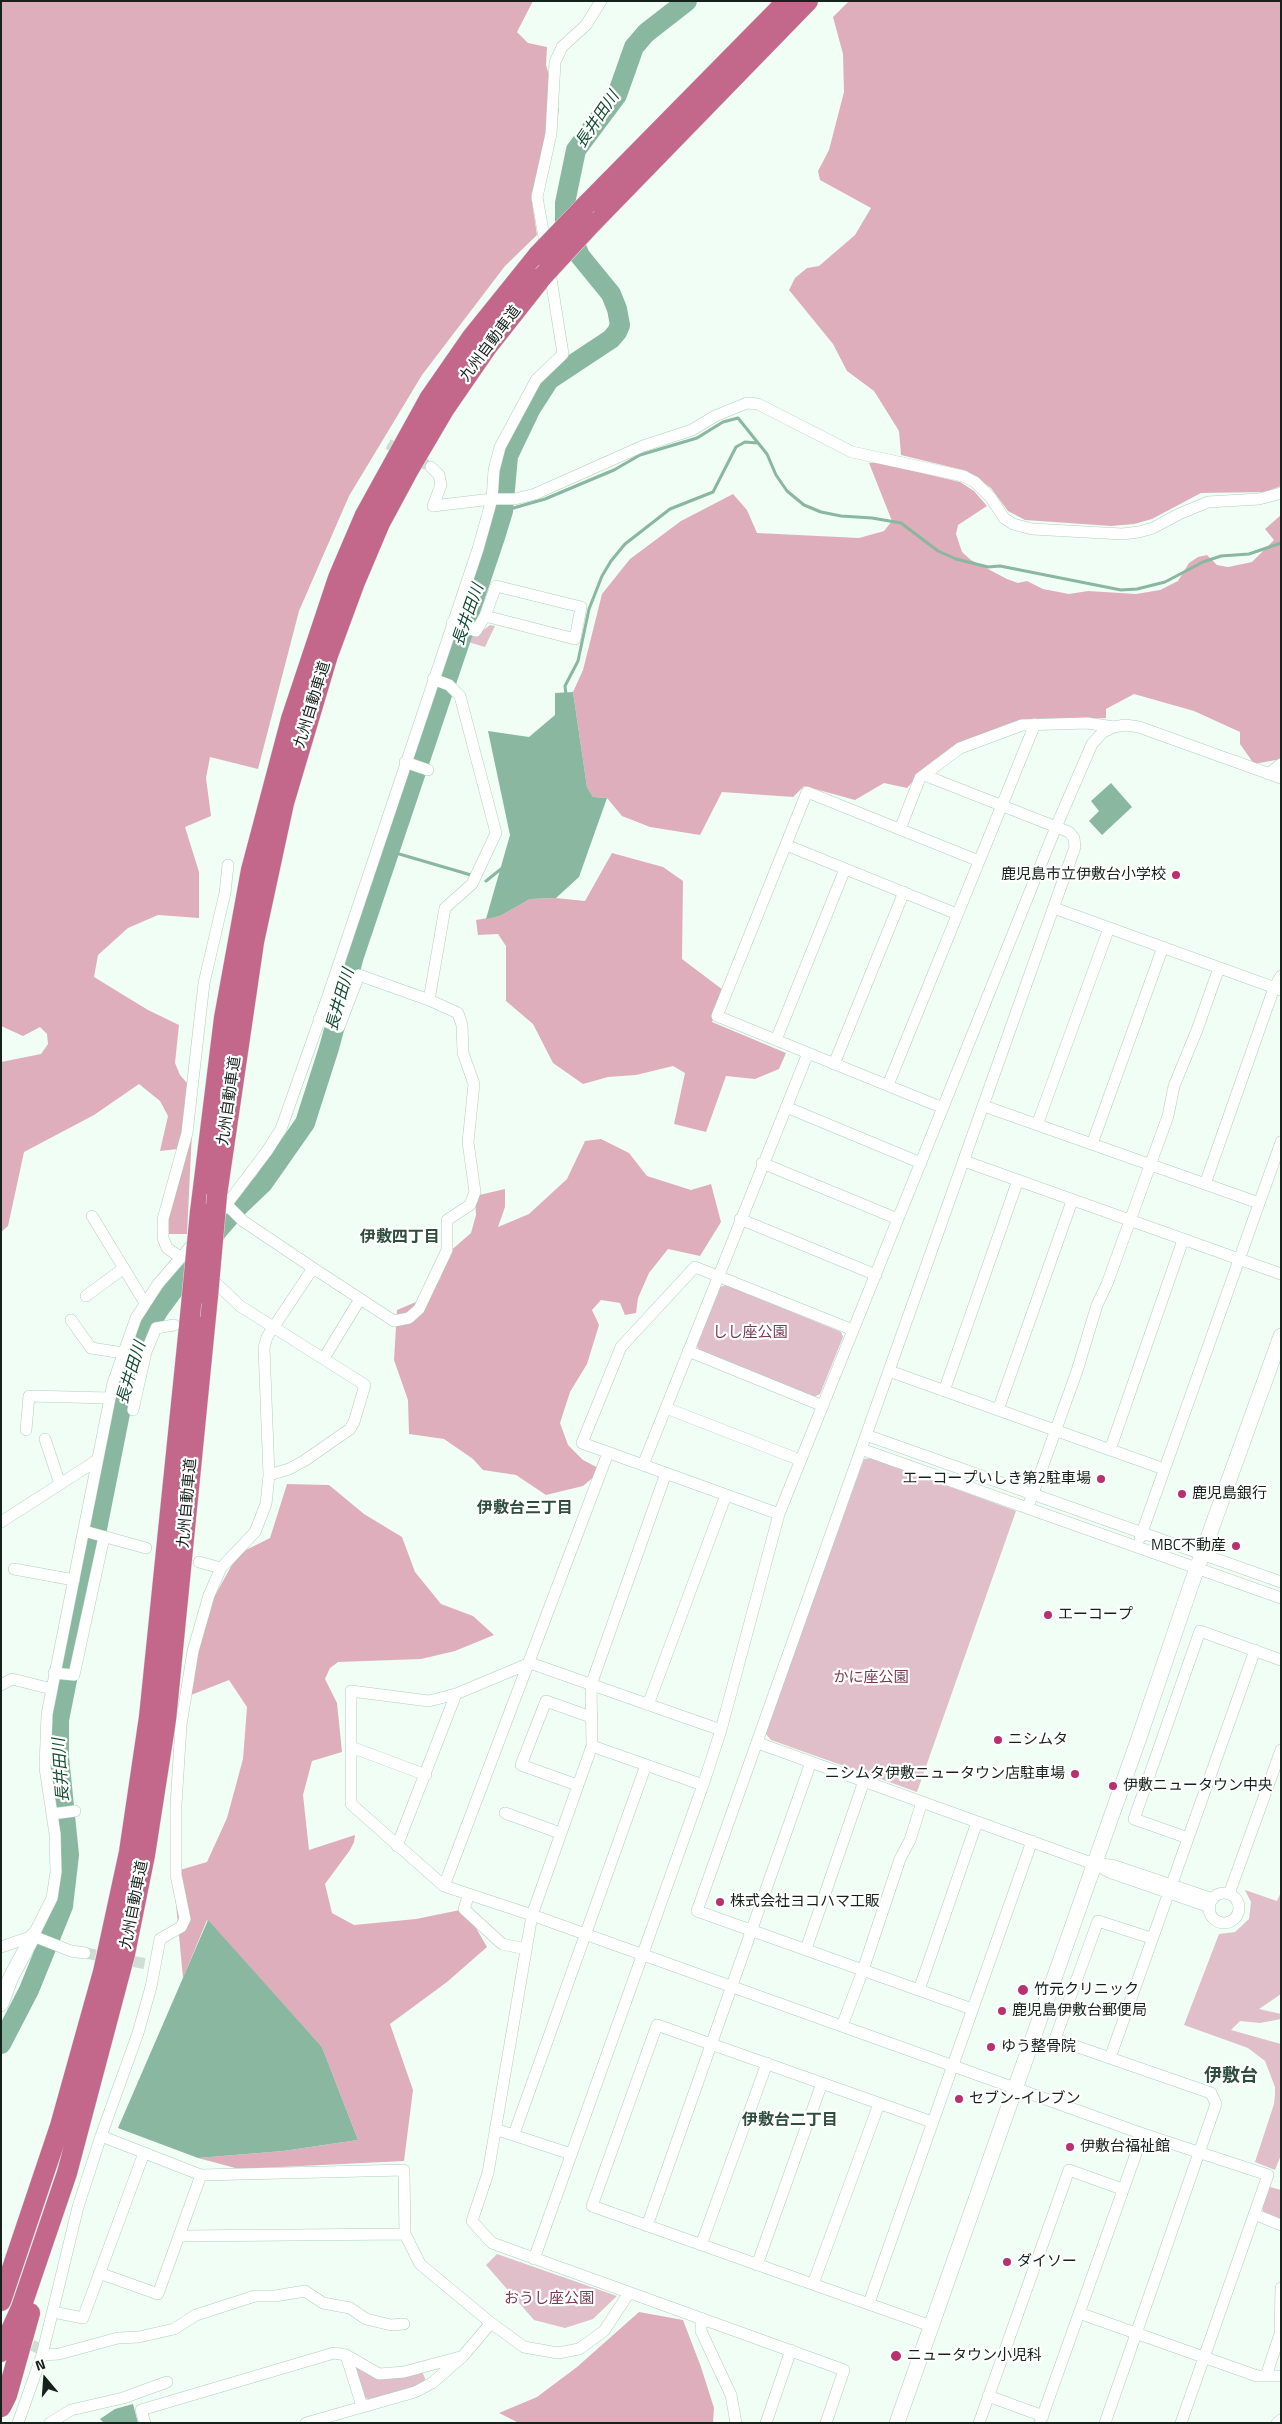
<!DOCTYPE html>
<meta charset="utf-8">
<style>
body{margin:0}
#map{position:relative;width:1282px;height:2424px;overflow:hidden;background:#f0fef6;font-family:"Titillium Web",sans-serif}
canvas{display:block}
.frame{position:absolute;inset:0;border:2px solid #15221b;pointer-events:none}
.north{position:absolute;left:20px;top:2354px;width:50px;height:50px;-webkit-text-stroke:4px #fff;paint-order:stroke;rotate:342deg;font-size:14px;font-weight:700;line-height:20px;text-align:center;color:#15221b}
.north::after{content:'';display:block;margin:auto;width:18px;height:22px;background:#15221b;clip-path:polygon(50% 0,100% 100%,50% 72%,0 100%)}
</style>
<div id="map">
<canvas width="1282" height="2424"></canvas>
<div class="frame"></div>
<div class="north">N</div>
</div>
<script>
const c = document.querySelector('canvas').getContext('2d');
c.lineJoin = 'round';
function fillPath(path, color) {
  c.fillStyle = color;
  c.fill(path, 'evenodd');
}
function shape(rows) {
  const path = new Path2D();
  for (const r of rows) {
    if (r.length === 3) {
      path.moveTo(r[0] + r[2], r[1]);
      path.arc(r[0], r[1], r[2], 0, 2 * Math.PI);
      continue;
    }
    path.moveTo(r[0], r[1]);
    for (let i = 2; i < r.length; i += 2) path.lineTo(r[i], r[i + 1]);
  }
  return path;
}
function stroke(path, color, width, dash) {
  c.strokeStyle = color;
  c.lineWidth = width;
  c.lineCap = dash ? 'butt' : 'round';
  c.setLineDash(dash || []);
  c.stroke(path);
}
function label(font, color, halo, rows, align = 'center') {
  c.font = font + ' "Titillium Web","Noto Sans JP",sans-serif';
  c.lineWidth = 4.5;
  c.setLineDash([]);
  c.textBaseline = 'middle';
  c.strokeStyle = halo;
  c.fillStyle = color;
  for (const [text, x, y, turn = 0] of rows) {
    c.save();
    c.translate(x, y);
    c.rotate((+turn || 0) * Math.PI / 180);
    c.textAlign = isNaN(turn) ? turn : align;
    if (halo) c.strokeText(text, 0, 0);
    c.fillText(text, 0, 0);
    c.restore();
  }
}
fillPath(shape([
 [490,625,495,626,485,647,468,642,470,636,481,632],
 [726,1285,841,1332,843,1337,820,1394,814,1397,699,1350,696,1344,720,1287],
 [871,1458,1016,1511,917,1792,771,1740,765,1733,864,1459],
 [1245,1890,1277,1901,1281,1892,1281,1994,1259,2009,1281,2014,1281,2019,1260,2023,1240,2021,1231,2030,1281,2044,1281,2155,1275,2170,1255,2162,1274,2104,1275,2094,1275,2087,1265,2061,1248,2048,1184,2025,1219,1934,1235,1932,1249,1919,1251,1902],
 [1270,2187,1281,2190,1281,2220,1264,2214,1262,2208],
 [497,2254,617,2296,593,2319,565,2328,534,2320,486,2265],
 [354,2361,379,2375,422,2371,426,2381,414,2387,370,2400,364,2397]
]), '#e1bfca');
fillPath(shape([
 [1,1,533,1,517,32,528,43,547,47,546,65,559,110,554,135,531,196,537,235,505,266,422,375,349,496,299,611,258,769,210,757,206,778,211,816,185,827,199,872,199,918,158,915,128,928,98,955,94,977,148,1010,179,1025,175,1063,180,1075,194,1091,187,1234,163,1234,178,1149,160,1151,168,1116,160,1101,139,1084,94,1115,24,1152,8,1226,1,1232,1,1062,41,1054,48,1044,47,1034,40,1027,23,1036,1,1026],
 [849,1,1281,1,1281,486,1265,492,1201,493,1152,519,1134,524,1111,526,1025,520,1008,511,991,488,967,471,901,455,899,431,874,391,847,371,833,344,789,290,795,278,807,268,819,266,855,235,871,208,820,180,818,171,829,150,844,92,843,54,833,17],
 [876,462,960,482,974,491,987,506,958,525,956,534,962,552,971,560,1007,579,1018,583,1027,581,1043,589,1069,594,1088,591,1136,594,1160,590,1178,581,1189,563,1198,557,1207,555,1217,565,1228,567,1252,562,1274,540,1265,529,1281,515,1281,759,1254,764,1240,744,1240,732,1194,711,1134,694,1106,709,1106,718,1053,720,1007,729,925,768,907,788,884,783,855,800,804,786,793,797,722,792,700,835,650,827,622,816,607,798,593,797,587,787,573,692,583,670,602,594,630,559,681,521,733,494,747,510,757,533,859,538,884,531,892,521,869,463],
 [612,853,663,867,683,881,682,959,723,990,712,1022,786,1053,779,1069,755,1079,726,1076,706,1132,674,1124,685,1073,673,1066,636,1075,608,1077,583,1084,553,1063,533,1024,506,1001,506,946,498,934,478,935,476,920,500,916,530,899,556,898,585,901],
 [601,1139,629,1153,647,1176,691,1190,711,1184,721,1222,700,1256,668,1249,649,1273,638,1298,636,1313,625,1315,620,1303,601,1300,592,1310,599,1325,587,1364,570,1392,560,1423,568,1445,583,1460,602,1470,583,1486,546,1495,516,1475,483,1470,473,1459,444,1439,409,1434,408,1400,394,1360,397,1310,423,1299,440,1279,448,1253,471,1233,476,1215,475,1196,505,1189,505,1207,498,1227,529,1214,567,1179,585,1141],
 [287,1484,329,1485,364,1514,402,1537,415,1572,441,1604,473,1616,494,1635,455,1651,421,1659,338,1662,330,1668,325,1679,337,1703,342,1752,312,1761,303,1795,309,1850,355,1835,354,1842,350,1850,325,1884,332,1913,354,1925,416,1919,465,1909,487,1947,447,1982,390,2024,413,2090,404,2161,239,2169,198,2158,283,2151,358,2140,322,2047,207,1920,183,1978,173,1872,207,1862,227,1818,243,1759,247,1707,229,1680,186,1697,213,1599,238,1554,270,1538],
 [639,2312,683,2320,701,2367,714,2408,713,2423,519,2423,499,2413,537,2397,577,2367]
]), '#dfaebd');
fillPath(shape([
 [573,692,587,787,593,797,607,798,579,877,556,898,530,899,500,916,486,919,510,835,488,731,529,737,555,715,555,693],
 [1111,783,1132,807,1102,835,1089,821,1099,811,1091,801],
 [208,1920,322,2047,358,2140,283,2151,198,2158,118,2128],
 [133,2404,138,2423,104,2423,100,2419,115,2409]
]), '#89b79f');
stroke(shape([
 [503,511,545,499,614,470,640,455,697,438,723,422,738,418,767,454,776,475,787,491,804,505,821,512,841,516,872,518,901,523,938,551,956,559,988,567,1000,566,1121,590,1137,589,1165,582,1203,562,1221,556,1249,554,1281,543],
 [566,695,565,686,578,661,589,609,602,576,611,561,625,544,670,509,713,492,736,447,745,442,757,443],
 [389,851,471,875],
 [486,881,501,869]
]), '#89b79f', 3);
stroke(shape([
 [1,2044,29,1990,63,1906,69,1855,59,1757,59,1720,123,1398,140,1340,160,1308,218,1230,240,1205,263,1183,305,1123,329,1048,354,956,495,537,503,511,508,456,531,408,549,380,611,339,617,332,620,325,617,309,611,294,580,256,565,221,565,203,576,150,617,95,634,47,646,33,687,1]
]), '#89b79f', 20);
stroke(shape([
 [388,444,431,467],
 [85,1953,153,1965],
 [17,2339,43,2350]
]), '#cfddd5', 11, [11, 5.5]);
const street = shape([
 [546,248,537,197,551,134,555,62,562,47,586,25,601,1],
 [431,467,439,475,441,485,433,506,492,499,515,499,535,494,643,446,692,430,715,416,747,403,758,404,852,452,963,476,975,482,991,498,1004,518,1013,524,1032,529,1122,534,1139,532,1153,528,1179,514,1208,502,1259,499,1281,493],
 [452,623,476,631,485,616,575,639,581,607,496,586,485,616],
 [405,762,428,770],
 [1268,774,1281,764],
 [924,775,1069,832,1074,838,1075,847,697,1911,972,2009],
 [900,829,920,778,960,748,1022,725,1087,723,1114,727],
 [786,845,957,914],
 [1054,908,1281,990],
 [319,1019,339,1027,359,975,429,1000],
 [776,1040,845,869],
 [834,1064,904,892],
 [888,1085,1035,724],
 [984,1106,1259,1203],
 [786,1107,921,1163],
 [943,1108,717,1016,807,792,979,861],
 [1037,1125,1109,928],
 [1092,1144,1163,947],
 [964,1161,1281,1274],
 [762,1163,898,1219],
 [1205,1184,1274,988,1281,976],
 [92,1216,145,1303],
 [217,1217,267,1151,281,1129,329,993,478,549,492,499,494,470,500,447,536,380,563,354,549,266],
 [740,1219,876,1275],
 [180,1257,167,1248,163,1238,163,1219,187,1133,204,983,225,893,228,865],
 [313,1268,394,1321,409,1318,419,1309,447,1250,447,1220,470,1205,475,1192,468,1142,474,1084,463,1053,462,1025,458,1013,429,1000,445,908,472,884,496,833,460,696,449,685,433,679],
 [217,1284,240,1306,365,1385,354,1422,350,1429,304,1461,289,1469,269,1475],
 [86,1296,124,1268],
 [71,1320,91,1348,123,1353],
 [156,1328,174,1325],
 [688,1351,823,1406],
 [324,1358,360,1299],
 [889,1371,1164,1469],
 [944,1391,1018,1180],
 [666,1408,800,1460],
 [133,1410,146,1352,156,1328],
 [998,1410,1072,1201],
 [26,1430,29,1396,110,1398],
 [866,1435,1281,1582],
 [45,1439,60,1484],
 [861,1449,1281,1598],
 [1110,1450,1183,1240],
 [643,1465,808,1053],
 [666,1473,591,1685,592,1746,532,1915,488,2173,472,2221,492,2243,844,2370,826,2423],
 [1028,1507,1077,1371,1097,1305,1107,1284,1168,1116,1174,1086,1197,1030,1219,968],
 [779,1514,582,1443,621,1347,695,1267,853,1330],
 [1,1522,96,1461],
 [84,1531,146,1548],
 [1140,1538,1281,1142],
 [199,1562,221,1568],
 [14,1569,74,1580],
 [54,1673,74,1675,104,1537],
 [1,1685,12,1679,52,1689],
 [648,1705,726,1495],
 [721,1730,530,1663,456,1694,429,1701,351,1691,351,1804,444,1886,532,1915,1143,2134,1268,2175,1181,2423],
 [758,1743,1094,1864,1109,1872,1210,1907],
 [592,1746,703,1785],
 [351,1747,426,1775],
 [577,1785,521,1765,546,1701,591,1717],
 [505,1813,560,1833],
 [52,1814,75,1811],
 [1188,1838,1134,1819,1200,1631,1281,1660],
 [397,1846,456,1694],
 [1096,1864,1112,1865,1213,1899],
 [444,1886,608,1453],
 [1224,1908,15],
 [469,1894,464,1909,502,1944,526,1949],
 [1229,1894,1281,1750],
 [33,1936,52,1898,56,1872,55,1834,45,1768,47,1714,113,1383,136,1318,158,1284,196,1240],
 [1,1947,33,1936,71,1951,85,1953],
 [806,1949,864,1781],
 [919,1990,977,1822],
 [842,2026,863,1970,900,1859,910,1840,922,1802],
 [1110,2058,1255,1650],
 [495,2129,571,2154],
 [514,2134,646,1765],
 [101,2136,201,2175,404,2170,405,2234,420,2264,491,2323,524,2347,558,2353,579,2349,604,2331,629,2293],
 [1254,2214,1281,2225],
 [647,2226,811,1762],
 [179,2236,405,2234],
 [701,2245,767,2063],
 [534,2259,703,1785,721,1730,779,1514,1056,827,1092,744,1103,732,1114,727,1125,725,1139,727,1281,778],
 [757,2265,822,2083],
 [99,2273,158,2294,201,2175],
 [813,2284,879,2104],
 [869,2303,1032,1841],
 [53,2312,83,2318,144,2153],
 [1079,2313,1257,2376,1281,2376],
 [701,2318,701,2331,731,2395,736,2423],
 [931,2326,592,2206,657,2025,932,2122],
 [42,2355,59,2354,118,2338,139,2337,174,2329,196,2315,255,2296,275,2296,305,2291,323,2303,350,2308,366,2319,391,2325,404,2324],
 [346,2355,379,2374,404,2372,460,2357],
 [1266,2376,1280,2334,1281,2288],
 [988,2396,1043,2416],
 [18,2423,42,2355,78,2207,101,2136,138,2033,151,1987,160,1939,181,1927,185,1919,176,1875,176,1805,181,1725,193,1651,209,1595,221,1568,255,1532,266,1504,269,1475,264,1348,267,1337,313,1268,243,1221,227,1205],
 [50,2423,71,2410,123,2398,167,2382],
 [145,2423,141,2410,334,2353,346,2355,362,2406],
 [306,2423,415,2392,432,2383,463,2356,491,2323],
 [766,2423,791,2350],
 [979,2423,1069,2170,1122,2189],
 [1040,2423,1143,2134],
 [1105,2423,1216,2104,1211,2093,1055,2039,1098,1921,1151,1938],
 [1277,2423,1281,2420]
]);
const secondary = shape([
 [1,2004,11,1977,33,1936],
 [897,2423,1139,1738,1191,1585,1281,1336]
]);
const highway = shape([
 [587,204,787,1],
 [592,223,808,1],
 [217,1195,254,942,284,803,328,655,355,582,380,523,408,471,445,408,487,347,543,276],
 [200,1212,224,1018,251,870,291,719,338,578,365,515,429,399,472,337,538,255],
 [1,2301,60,2126,103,1972,129,1852,149,1717,190,1316],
 [1,2352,21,2308,67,2173,125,1954,145,1855,166,1720,208,1296],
 [1,2407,7,2395,30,2313]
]);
stroke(street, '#add0bd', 12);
stroke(secondary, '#add0bd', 16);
stroke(highway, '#dadcdb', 21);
stroke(street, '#fff', 11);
stroke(secondary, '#fff', 15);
stroke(highway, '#c3688a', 20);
const highwayBridge = shape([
 [538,255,587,204],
 [543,276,592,223],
 [208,1296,217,1195],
 [190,1316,200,1212]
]);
stroke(highwayBridge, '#dadcdb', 21, []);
stroke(highwayBridge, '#c3688a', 20);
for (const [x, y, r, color] of [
 [1176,875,5,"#b9306e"],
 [1101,1479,5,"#b9306e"],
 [1182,1494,5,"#b9306e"],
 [1236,1546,5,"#b9306e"],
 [1048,1615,5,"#b9306e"],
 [998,1740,5,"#b9306e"],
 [1075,1774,5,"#b9306e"],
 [1113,1786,5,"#b9306e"],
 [720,1902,5,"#b9306e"],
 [1023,1990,6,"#b9306e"],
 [1002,2011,5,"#b9306e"],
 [991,2047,5,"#b9306e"],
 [959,2099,5,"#b9306e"],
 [1070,2147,5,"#b9306e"],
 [1007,2262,5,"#b9306e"],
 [896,2356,6,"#b9306e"]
]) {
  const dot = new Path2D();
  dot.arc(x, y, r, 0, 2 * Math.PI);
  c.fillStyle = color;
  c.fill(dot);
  stroke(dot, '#fff', 2);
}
label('15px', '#15221b', '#fff', [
 ["九州自動車道",491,344,-53],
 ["九州自動車道",313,705,-73],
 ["九州自動車道",230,1101,-82],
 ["九州自動車道",188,1503,-85],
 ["九州自動車道",135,1905,-79]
]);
label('15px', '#15221b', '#fff', [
 ["鹿児島市立伊敷台小学校",1166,875,"right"],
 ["エーコープいしき第2駐車場",1091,1479,"right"],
 ["鹿児島銀行",1192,1494],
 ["MBC不動産",1226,1546,"right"],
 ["エーコープ",1058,1615],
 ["ニシムタ",1008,1740],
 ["ニシムタ伊敷ニュータウン店駐車場",1065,1774,"right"],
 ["伊敷ニュータウン中央",1123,1786],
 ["株式会社ヨコハマ工販",730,1902],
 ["竹元クリニック",1034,1990],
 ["鹿児島伊敷台郵便局",1012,2011],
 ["ゆう整骨院",1001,2047],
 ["セブン-イレブン",969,2099],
 ["伊敷台福祉館",1080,2147],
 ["ダイソー",1017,2262],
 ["ニュータウン小児科",907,2356]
], 'left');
label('15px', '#783a51', '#fff', [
 ["しし座公園",750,1333],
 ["かに座公園",871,1678],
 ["おうし座公園",549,2299]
]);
label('italic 16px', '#114b33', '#fff', [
 ["長井田川",598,120,-56],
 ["長井田川",469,615,-71],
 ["長井田川",341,1000,-74],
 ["長井田川",132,1373,-73],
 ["長井田川",62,1770,-94]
]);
label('bold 16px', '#2f4e3e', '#fff', [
 ["伊敷四丁目",400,1238],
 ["伊敷台三丁目",525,1509],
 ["伊敷台二丁目",790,2121]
]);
label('bold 18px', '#2f4e3e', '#fff', [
 ["伊敷台",1231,2077]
]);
</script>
